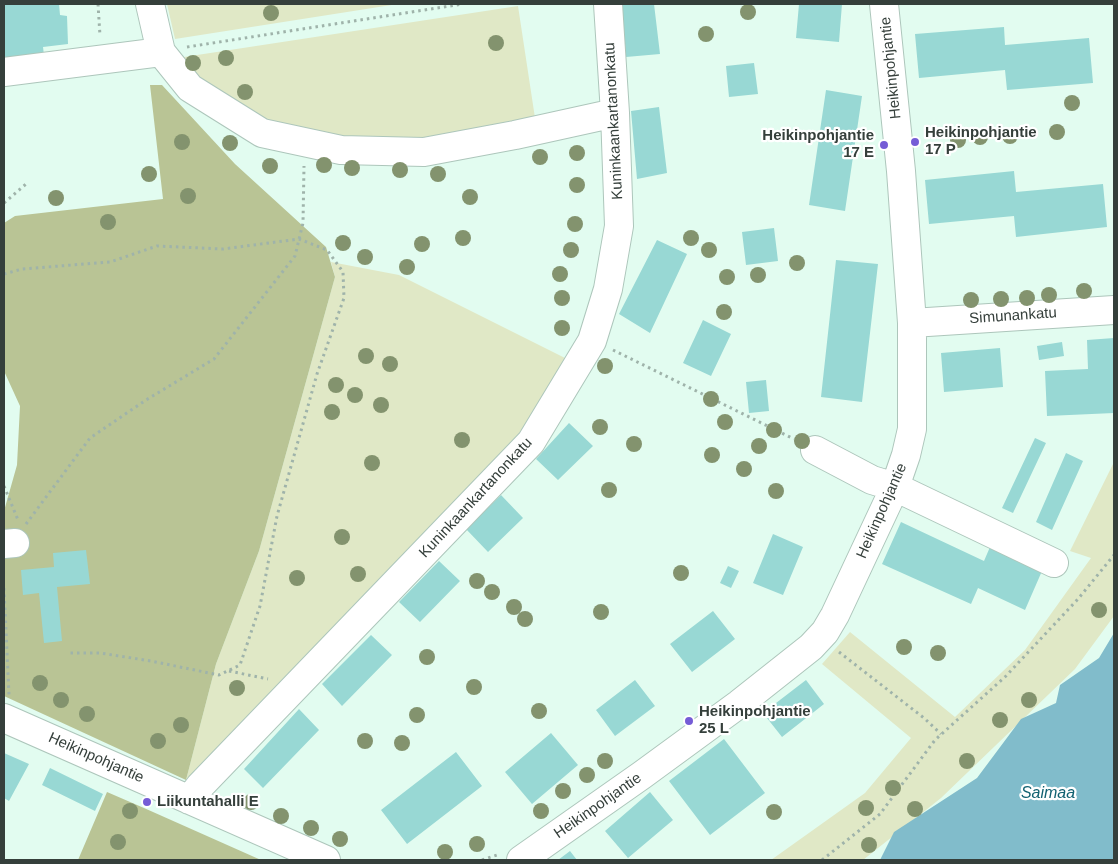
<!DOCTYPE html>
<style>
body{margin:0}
#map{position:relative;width:1118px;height:864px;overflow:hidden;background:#e2fcf0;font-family:Helvetica,sans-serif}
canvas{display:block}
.frame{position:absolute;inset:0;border:5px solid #353f3b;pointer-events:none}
</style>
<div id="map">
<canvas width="1118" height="864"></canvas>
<div class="frame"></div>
</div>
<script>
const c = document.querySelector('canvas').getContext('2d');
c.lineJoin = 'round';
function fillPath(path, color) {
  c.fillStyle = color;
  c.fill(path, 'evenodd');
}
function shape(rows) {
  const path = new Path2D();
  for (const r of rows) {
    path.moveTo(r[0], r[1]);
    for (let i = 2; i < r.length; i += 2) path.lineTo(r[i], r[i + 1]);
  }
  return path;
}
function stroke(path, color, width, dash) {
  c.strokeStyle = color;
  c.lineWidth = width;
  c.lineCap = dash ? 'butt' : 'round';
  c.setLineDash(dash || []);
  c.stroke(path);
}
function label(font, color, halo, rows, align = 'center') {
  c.font = font + ' Helvetica,sans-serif';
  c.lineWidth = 4.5;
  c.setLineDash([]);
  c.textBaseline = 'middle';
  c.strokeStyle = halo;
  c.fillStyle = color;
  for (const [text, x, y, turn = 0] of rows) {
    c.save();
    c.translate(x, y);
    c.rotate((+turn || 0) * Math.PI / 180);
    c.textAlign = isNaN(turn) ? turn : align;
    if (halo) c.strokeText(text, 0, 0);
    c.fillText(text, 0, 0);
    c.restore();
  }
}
fillPath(shape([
 [167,4,398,4,175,39],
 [518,6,535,118,451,136,371,140,280,126,218,95,191,75,184,57],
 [331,262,399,275,567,359,525,430,186,780,216,664,259,551,335,277],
 [1114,462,1114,616,1075,669,941,798,863,860,771,860,865,793,911,738,822,664,850,632,955,717,1025,650,1091,558,1070,551]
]), '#e0e8c6');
fillPath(shape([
 [150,85,162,85,235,164,326,247,335,277,259,551,216,664,186,780,4,696,4,511,17,465,20,406,4,371,4,223,15,216,163,199],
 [107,792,144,808,261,860,78,860]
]), '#b9c495');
fillPath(shape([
 [1114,633,1114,860,880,860,894,832,977,778,1021,719,1056,703,1060,685,1099,658]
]), '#81bccb');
fillPath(shape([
 [4,4,59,4,60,15,67,16,68,44,43,47,44,55,4,59],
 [622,4,654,4,660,54,626,57],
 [799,4,842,4,839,42,796,38],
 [1004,27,1005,45,1089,38,1093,83,1007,90,1005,70,919,78,915,34],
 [754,63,758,94,729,97,726,66],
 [826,90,862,96,845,211,809,205],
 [659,107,667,173,637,179,631,111],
 [1014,171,1016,192,1103,184,1107,227,1016,237,1014,216,929,224,925,180],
 [774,228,778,261,746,265,742,232],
 [657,240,687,254,650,333,619,314],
 [836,260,878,264,862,402,821,397],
 [703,320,731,334,711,376,683,363],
 [1114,338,1114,413,1047,416,1045,371,1088,369,1087,340],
 [1062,342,1064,356,1039,360,1037,346],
 [1000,348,1003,387,944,392,941,353],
 [766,380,769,411,749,413,746,382],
 [569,423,593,446,558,480,536,459],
 [1035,438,1046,443,1013,513,1002,508],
 [1066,453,1083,461,1052,530,1036,522],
 [501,495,523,518,488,552,466,529],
 [901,522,984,561,990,547,1042,571,1025,610,978,588,971,604,882,564],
 [773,534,803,547,783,595,753,583],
 [86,550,90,584,57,587,62,641,44,643,39,593,23,595,21,570,54,567,53,553],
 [439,561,460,581,420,622,399,602],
 [728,566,739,571,731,588,720,583],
 [713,611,735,639,692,672,670,644],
 [371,635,392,655,342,706,322,684],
 [635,680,655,706,615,736,596,710],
 [806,680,824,704,782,737,763,713],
 [299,709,319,730,263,788,244,769],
 [551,733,578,765,532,804,505,772],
 [724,739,765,793,710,835,669,781],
 [456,752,482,786,407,844,381,810],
 [4,753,29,764,9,801,4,798],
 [50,768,103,794,95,811,42,785],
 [650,792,673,820,628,858,605,831],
 [570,851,577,860,558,860]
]), '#98d8d4');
const minor = shape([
 [150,4,161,52,190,88,262,133,341,150,424,152,515,135,615,113],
 [4,72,161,52],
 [912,323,1114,310],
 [815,450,872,480,895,487,1054,563],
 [4,544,15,543],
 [4,718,326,860],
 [189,800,200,786,531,442,592,341,608,289,619,226,615,113,608,4],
 [521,860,642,775,739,704,811,647,825,632,835,615,895,487,906,455,912,429,912,323,901,171,884,4]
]);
stroke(minor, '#adc6bb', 30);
stroke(shape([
 [98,4,100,36],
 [187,47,463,4],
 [4,203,26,184],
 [4,274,22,269,110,262,157,246,223,249,299,239,327,250,343,272,344,298,317,374,277,516,260,606,240,665,219,675,151,661,100,653,68,653],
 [613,350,794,439],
 [4,486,18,520],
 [26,524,90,438,146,400,214,359,295,256,303,223,304,166],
 [4,588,9,695],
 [839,652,924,718,941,734],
 [229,671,268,679],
 [482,860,497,855],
 [822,860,880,814,935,740,1006,676,1078,599,1114,555]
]), '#9fb3aa', 3, [2.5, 4]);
stroke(minor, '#fff', 28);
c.fillStyle = '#83936e';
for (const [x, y] of [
 [748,12],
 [271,13],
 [706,34],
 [496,43],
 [226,58],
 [193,63],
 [245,92],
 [1072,103],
 [1057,132],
 [1010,136],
 [980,137],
 [958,140],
 [182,142],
 [230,143],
 [577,153],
 [540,157],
 [324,165],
 [270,166],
 [352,168],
 [400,170],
 [149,174],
 [438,174],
 [577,185],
 [188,196],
 [470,197],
 [56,198],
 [108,222],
 [575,224],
 [463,238],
 [691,238],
 [343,243],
 [422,244],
 [571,250],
 [709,250],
 [365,257],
 [797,263],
 [407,267],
 [560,274],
 [758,275],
 [727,277],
 [1084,291],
 [1049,295],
 [562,298],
 [1027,298],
 [1001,299],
 [971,300],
 [724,312],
 [562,328],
 [366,356],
 [390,364],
 [605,366],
 [336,385],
 [355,395],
 [711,399],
 [381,405],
 [332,412],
 [725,422],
 [600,427],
 [774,430],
 [462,440],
 [802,441],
 [634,444],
 [759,446],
 [712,455],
 [372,463],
 [744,469],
 [609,490],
 [776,491],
 [342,537],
 [681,573],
 [358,574],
 [297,578],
 [477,581],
 [492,592],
 [514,607],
 [1099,610],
 [601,612],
 [525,619],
 [904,647],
 [938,653],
 [427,657],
 [40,683],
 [474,687],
 [237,688],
 [61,700],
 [1029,700],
 [539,711],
 [87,714],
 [417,715],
 [1000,720],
 [181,725],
 [158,741],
 [365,741],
 [402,743],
 [605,761],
 [967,761],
 [587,775],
 [893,788],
 [563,791],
 [251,802],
 [866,808],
 [915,809],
 [130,811],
 [541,811],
 [774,812],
 [281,816],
 [311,828],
 [340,839],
 [118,842],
 [477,844],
 [869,845],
 [445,852]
]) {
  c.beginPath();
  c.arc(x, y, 8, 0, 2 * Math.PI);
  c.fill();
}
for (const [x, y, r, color] of [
 [915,142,5,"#755cd6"],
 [884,145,5,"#755cd6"],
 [689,721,5,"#755cd6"],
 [147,802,5,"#755cd6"]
]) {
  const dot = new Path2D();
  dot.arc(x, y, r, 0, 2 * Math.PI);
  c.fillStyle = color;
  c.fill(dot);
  stroke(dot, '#fff', 2);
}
label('15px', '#353f3b', '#fff', [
 ["Heikinpohjantie",891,68,-96],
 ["Kuninkaankartanonkatu",614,121,-93],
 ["Simunankatu",1013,316,-4],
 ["Kuninkaankartanonkatu",476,498,-47],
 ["Heikinpohjantie",882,511,-66],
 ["Heikinpohjantie",96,758,24],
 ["Heikinpohjantie",598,806,-35]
]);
label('bold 15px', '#353f3b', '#fff', [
 ["Heikinpohjantie",925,133],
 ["17 P",925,150],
 ["Heikinpohjantie",874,136,"right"],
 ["17 E",874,153,"right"],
 ["Heikinpohjantie",699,712],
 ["25 L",699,729],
 ["Liikuntahalli E",157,802]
], 'left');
label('italic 16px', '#116171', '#fff', [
 ["Saimaa",1048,794]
]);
</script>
